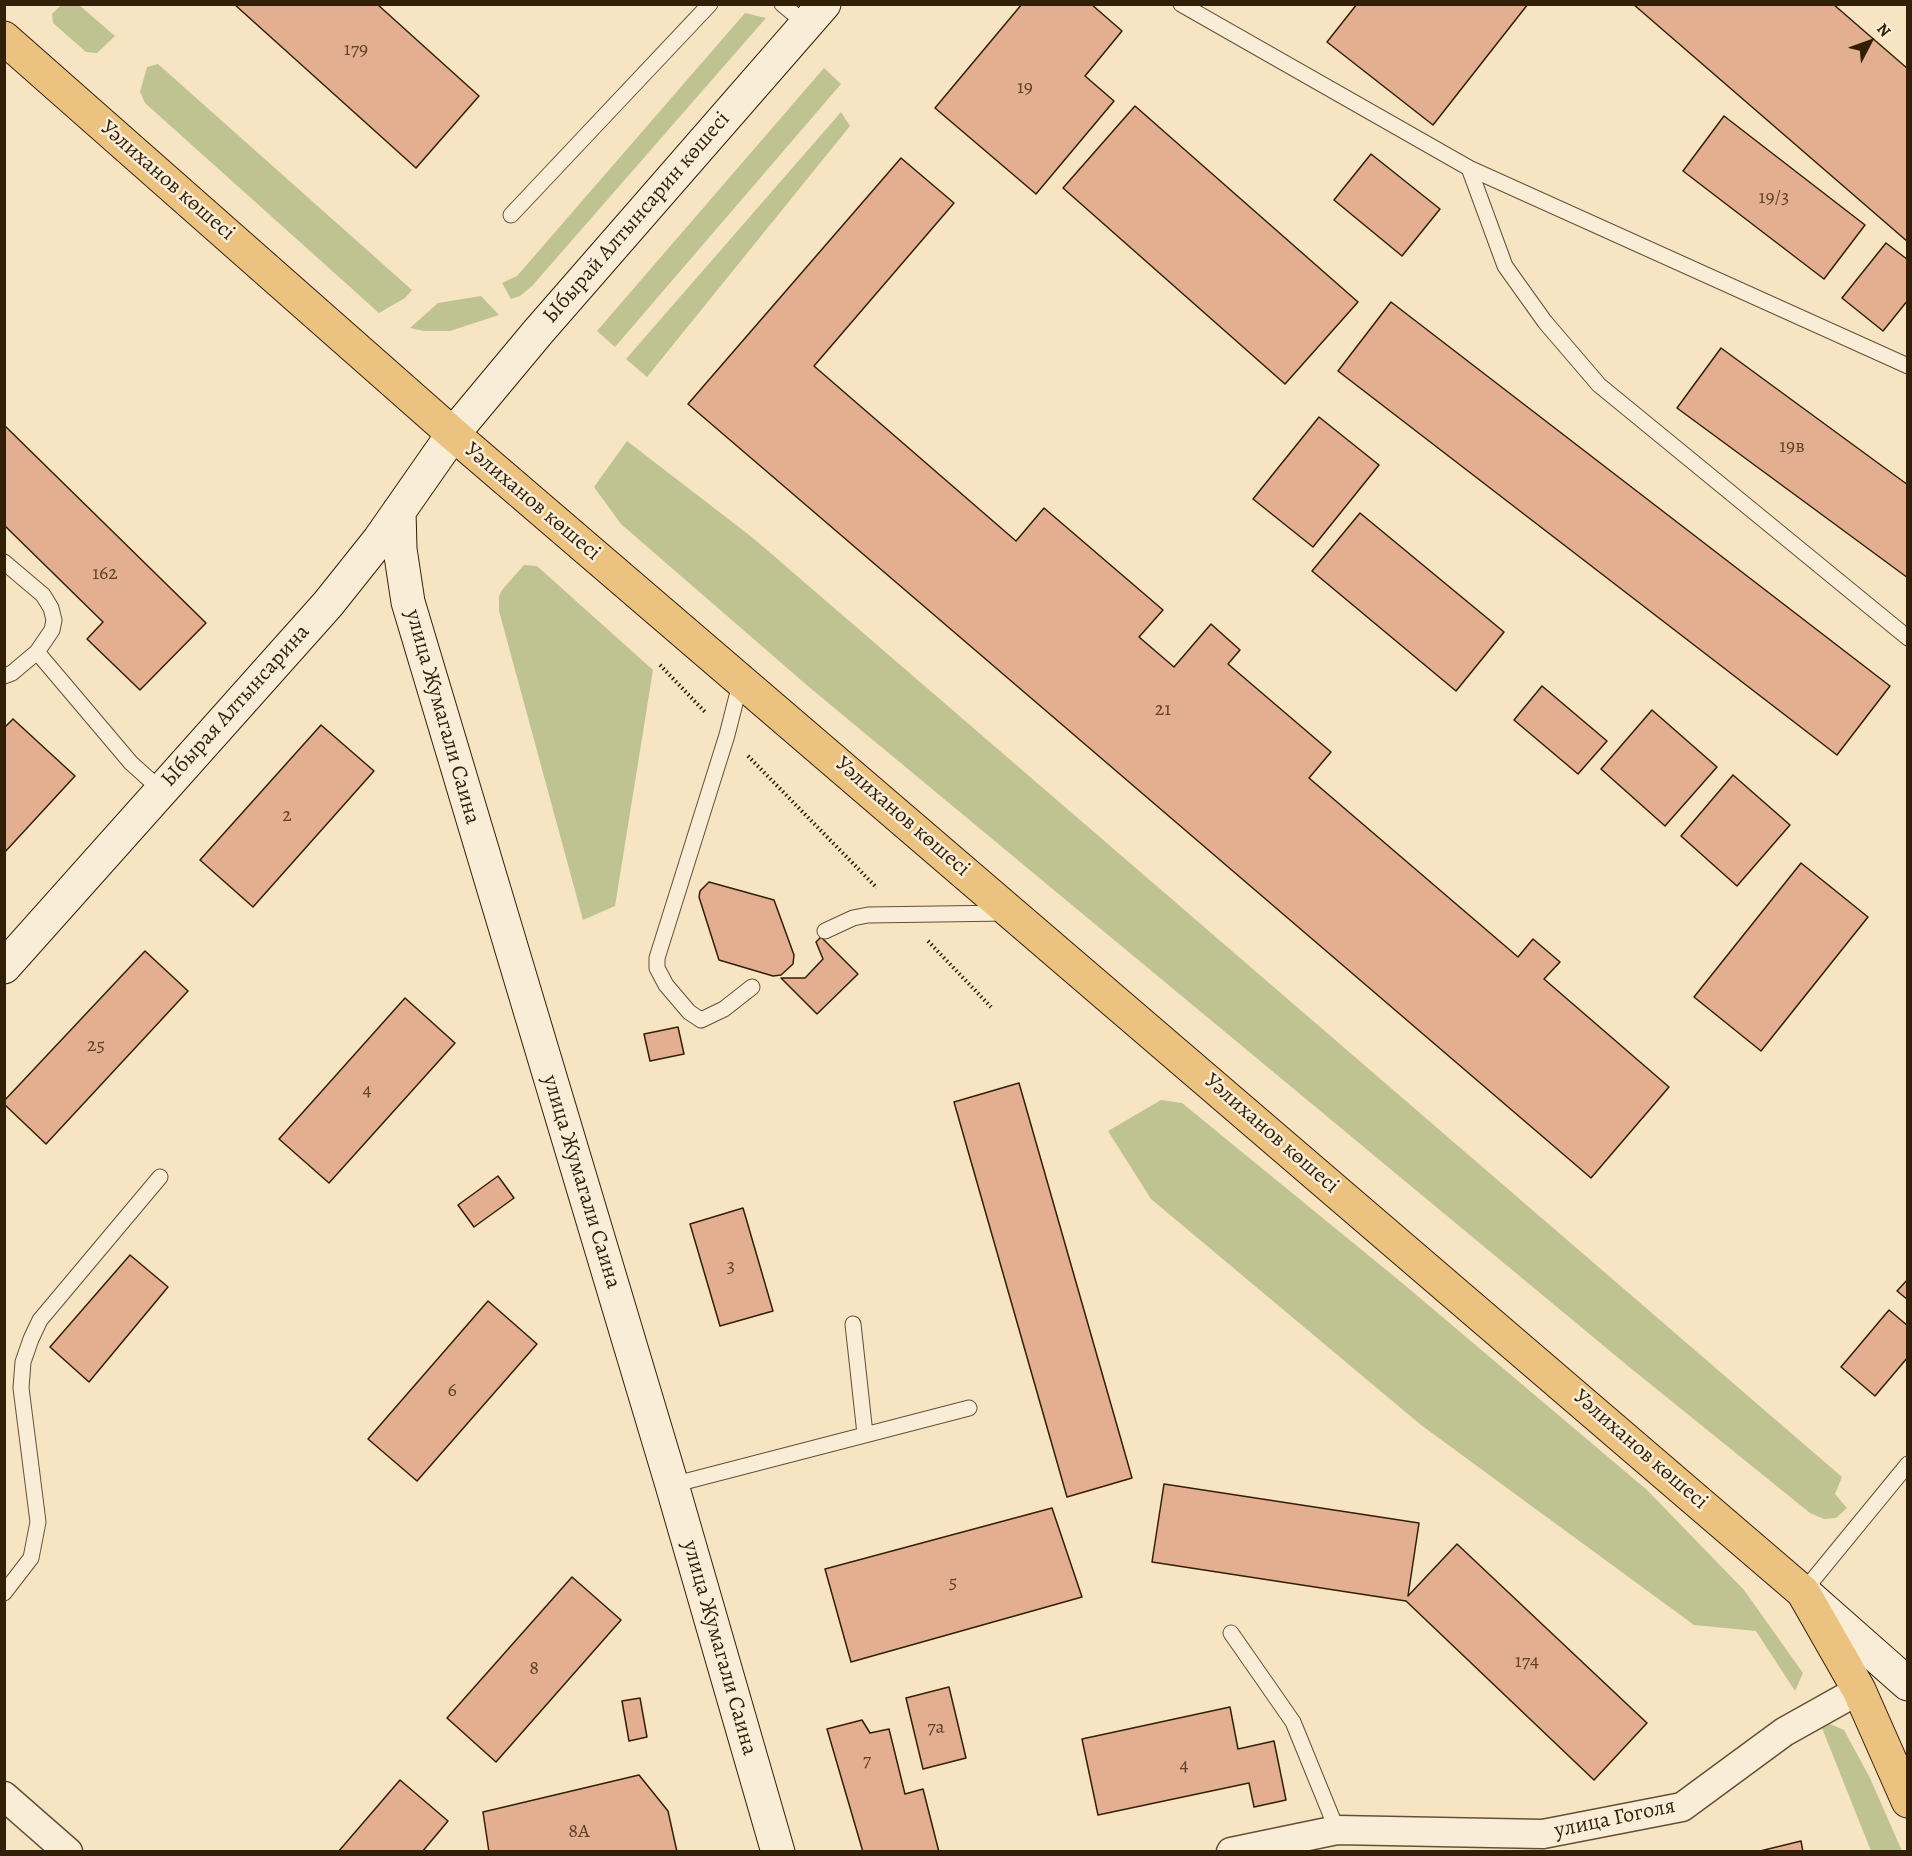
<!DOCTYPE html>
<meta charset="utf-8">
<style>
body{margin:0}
#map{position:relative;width:1912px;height:1856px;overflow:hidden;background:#f7e4c2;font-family:Alegreya,serif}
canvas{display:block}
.frame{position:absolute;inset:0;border:6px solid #321f08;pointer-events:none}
.north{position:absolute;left:1840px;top:12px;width:60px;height:60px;-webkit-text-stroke:4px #faedd7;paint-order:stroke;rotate:49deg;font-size:16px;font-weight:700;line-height:24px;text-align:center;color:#321f08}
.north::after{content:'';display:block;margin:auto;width:21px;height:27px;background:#321f08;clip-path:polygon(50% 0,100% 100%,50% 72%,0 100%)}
</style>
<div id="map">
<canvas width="1912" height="1856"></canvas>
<div class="frame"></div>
<div class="north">N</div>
</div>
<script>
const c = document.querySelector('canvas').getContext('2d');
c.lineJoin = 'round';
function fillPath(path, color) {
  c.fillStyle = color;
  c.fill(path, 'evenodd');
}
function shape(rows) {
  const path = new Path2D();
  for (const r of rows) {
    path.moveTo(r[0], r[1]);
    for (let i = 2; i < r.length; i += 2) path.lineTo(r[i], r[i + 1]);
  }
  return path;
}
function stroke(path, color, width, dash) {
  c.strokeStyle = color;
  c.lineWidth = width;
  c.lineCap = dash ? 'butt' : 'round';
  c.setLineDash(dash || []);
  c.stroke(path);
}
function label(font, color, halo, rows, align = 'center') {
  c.font = font + ' Alegreya,serif';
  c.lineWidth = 5;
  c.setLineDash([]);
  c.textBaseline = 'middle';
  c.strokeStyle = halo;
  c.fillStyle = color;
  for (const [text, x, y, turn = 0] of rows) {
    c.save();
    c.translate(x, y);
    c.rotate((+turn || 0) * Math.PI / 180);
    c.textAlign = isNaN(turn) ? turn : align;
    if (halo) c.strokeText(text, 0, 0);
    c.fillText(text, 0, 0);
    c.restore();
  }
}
fillPath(shape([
 [61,5,79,5,115,36,97,53,86,52,53,23,52,14],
 [745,13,766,18,532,286,520,296,511,299,502,283,517,276],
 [158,64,412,290,405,298,379,313,145,103,140,92,147,67],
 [824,68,841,84,615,347,597,331],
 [841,112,850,126,647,377,626,359],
 [481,296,499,315,450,331,424,331,410,328,438,303],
 [627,441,753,538,1842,1477,1835,1494,1847,1508,1836,1518,1824,1519,1810,1513,1628,1366,809,687,621,524,594,487],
 [524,565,537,566,653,670,615,906,583,920,499,611,499,596,502,590],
 [1161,1100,1182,1103,1401,1282,1647,1490,1744,1590,1803,1673,1795,1691,1756,1631,1694,1625,1421,1425,1151,1199,1108,1131],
 [1830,1724,1844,1730,1870,1778,1902,1851,1871,1851,1822,1728]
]), '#bfc391');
const building = shape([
 [234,4,377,4,479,96,416,168,234,4],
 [1022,4,1091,4,1122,31,1085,76,1114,101,1036,194,935,108,1022,4],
 [1357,4,1528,4,1433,125,1327,42,1357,4],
 [1633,4,1833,4,1908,69,1908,242,1633,4],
 [1135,106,1358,302,1285,384,1063,188,1135,106],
 [1724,116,1865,225,1824,279,1683,171,1724,116],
 [1371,154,1440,209,1402,256,1334,200,1371,154],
 [901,158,954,203,814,366,1016,541,1044,508,1163,610,1139,637,1174,667,1211,624,1240,650,1228,664,1331,752,1309,778,1518,957,1533,939,1560,962,1544,979,1669,1087,1591,1178,688,404,901,158],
 [1886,243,1908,260,1908,300,1883,331,1842,298,1886,243],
 [1391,302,1890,686,1837,755,1338,371,1391,302],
 [1721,348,1908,485,1908,578,1677,408,1721,348],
 [1319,417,1379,465,1313,547,1253,499,1319,417],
 [4,425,206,623,140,690,87,639,103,622,4,525,4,425],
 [1360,513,1504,632,1456,691,1312,571,1360,513],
 [1542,686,1607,741,1578,774,1514,720,1542,686],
 [1652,710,1717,767,1665,826,1601,769,1652,710],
 [13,719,75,776,4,853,4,728,13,719],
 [321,725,374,771,253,907,200,860,321,725],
 [1733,775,1790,825,1737,886,1681,836,1733,775],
 [1801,863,1868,917,1761,1051,1694,997,1801,863],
 [709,882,774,900,794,955,793,964,781,975,773,976,719,960,699,897,700,891,709,882],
 [821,937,858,974,817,1014,781,978,805,978,823,959,816,942,821,937],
 [145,951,188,991,46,1144,4,1104,4,1101,145,951],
 [405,998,455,1043,329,1183,279,1139,405,998],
 [678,1027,684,1054,650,1061,644,1034,678,1027],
 [1019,1083,1132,1478,1067,1497,954,1102,1019,1083],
 [498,1176,514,1198,474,1227,458,1205,498,1176],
 [743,1208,773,1311,720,1326,690,1224,743,1208],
 [130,1255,168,1287,89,1382,50,1347,130,1255],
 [1908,1279,1908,1300,1897,1291,1908,1279],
 [488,1301,537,1344,417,1481,368,1439,488,1301],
 [1889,1310,1908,1326,1908,1357,1875,1396,1841,1367,1889,1310],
 [1164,1484,1419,1523,1408,1596,1457,1544,1647,1723,1594,1780,1406,1601,1152,1562,1164,1484],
 [1052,1508,1082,1597,851,1662,825,1569,1052,1508],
 [572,1577,621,1620,496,1762,447,1718,572,1577],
 [949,1687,966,1758,923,1769,906,1698,949,1687],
 [640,1698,647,1737,629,1741,622,1701,640,1698],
 [1230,1707,1238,1749,1274,1741,1286,1800,1254,1807,1249,1783,1098,1815,1082,1739,1230,1707],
 [862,1720,870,1733,889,1729,905,1794,923,1789,939,1852,863,1852,827,1729,862,1720],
 [639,1775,668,1811,677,1852,489,1852,483,1812,639,1775],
 [400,1780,448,1821,422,1852,338,1852,400,1780],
 [1801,1841,1803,1852,1756,1852,1801,1841]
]);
fillPath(building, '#e4af91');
stroke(building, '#321f08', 1.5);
const lane = shape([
 [782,4,807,25],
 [1181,4,1469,168,1908,366],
 [1469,168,1505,266,1545,322,1599,385,1908,638],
 [511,215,710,4],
 [4,562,43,595,51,608,54,620,52,630,37,652],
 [4,676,12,673,37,652,131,763,161,790],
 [741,680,727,735,657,958,657,968,666,985,689,1012,701,1020,724,1009,752,987],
 [825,931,853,918,868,915,1008,913],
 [853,1324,865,1434],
 [672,1485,969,1408],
 [1803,1592,1908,1464],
 [4,1593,31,1558,38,1522,21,1388,23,1362,31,1339,40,1320,160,1177],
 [1231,1633,1293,1722,1337,1830]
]);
const street = shape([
 [4,1796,68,1852],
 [1231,1852,1337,1830,1543,1834,1682,1807,1784,1732,1859,1690]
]);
const secondary = shape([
 [399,511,400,549,408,602,672,1485,778,1852],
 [4,967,328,604,379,540,453,434,538,332,824,4],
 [1807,1595,1908,1684]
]);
const highway = shape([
 [4,38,453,434,1803,1592,1859,1690,1908,1801]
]);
stroke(lane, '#635036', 17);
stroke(street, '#635036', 31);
stroke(secondary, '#321f08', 35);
stroke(highway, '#321f08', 35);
stroke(shape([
 [660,665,705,712],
 [748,756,877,888],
 [928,941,991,1007]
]), '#321f08', 4, [1.5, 3]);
stroke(lane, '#faedd7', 15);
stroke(street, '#faedd7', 28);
stroke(secondary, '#faedd7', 33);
stroke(highway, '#ecc281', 33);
label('20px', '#5e432a', null, [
 ["179",356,50],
 ["19",1025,88],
 ["19/3",1774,198],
 ["19в",1792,447],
 ["162",105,574],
 ["21",1163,710],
 ["2",287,816],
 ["25",96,1046],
 ["4",367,1091],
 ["3",731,1267],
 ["6",452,1391],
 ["5",953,1583],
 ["174",1527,1662],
 ["8",534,1669],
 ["7а",936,1728],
 ["7",867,1761],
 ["4",1184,1766],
 ["8А",579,1832]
]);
label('22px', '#321f08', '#faedd7', [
 ["Уәлиханов көшесі",167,181,41],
 ["Ыбырай Алтынсарин көшесі",637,218,-49],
 ["Уәлиханов көшесі",532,502,40],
 ["Ыбырая Алтынсарина",236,706,-48],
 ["улица Жумагали Саина",442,717,74],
 ["Уәлиханов көшесі",902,817,41],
 ["Уәлиханов көшесі",1271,1134,41],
 ["улица Жумагали Саина",581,1182,73],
 ["Уәлиханов көшесі",1640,1450,41],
 ["улица Жумагали Саина",719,1648,74],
 ["улица Гоголя",1615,1819,-12]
]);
</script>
